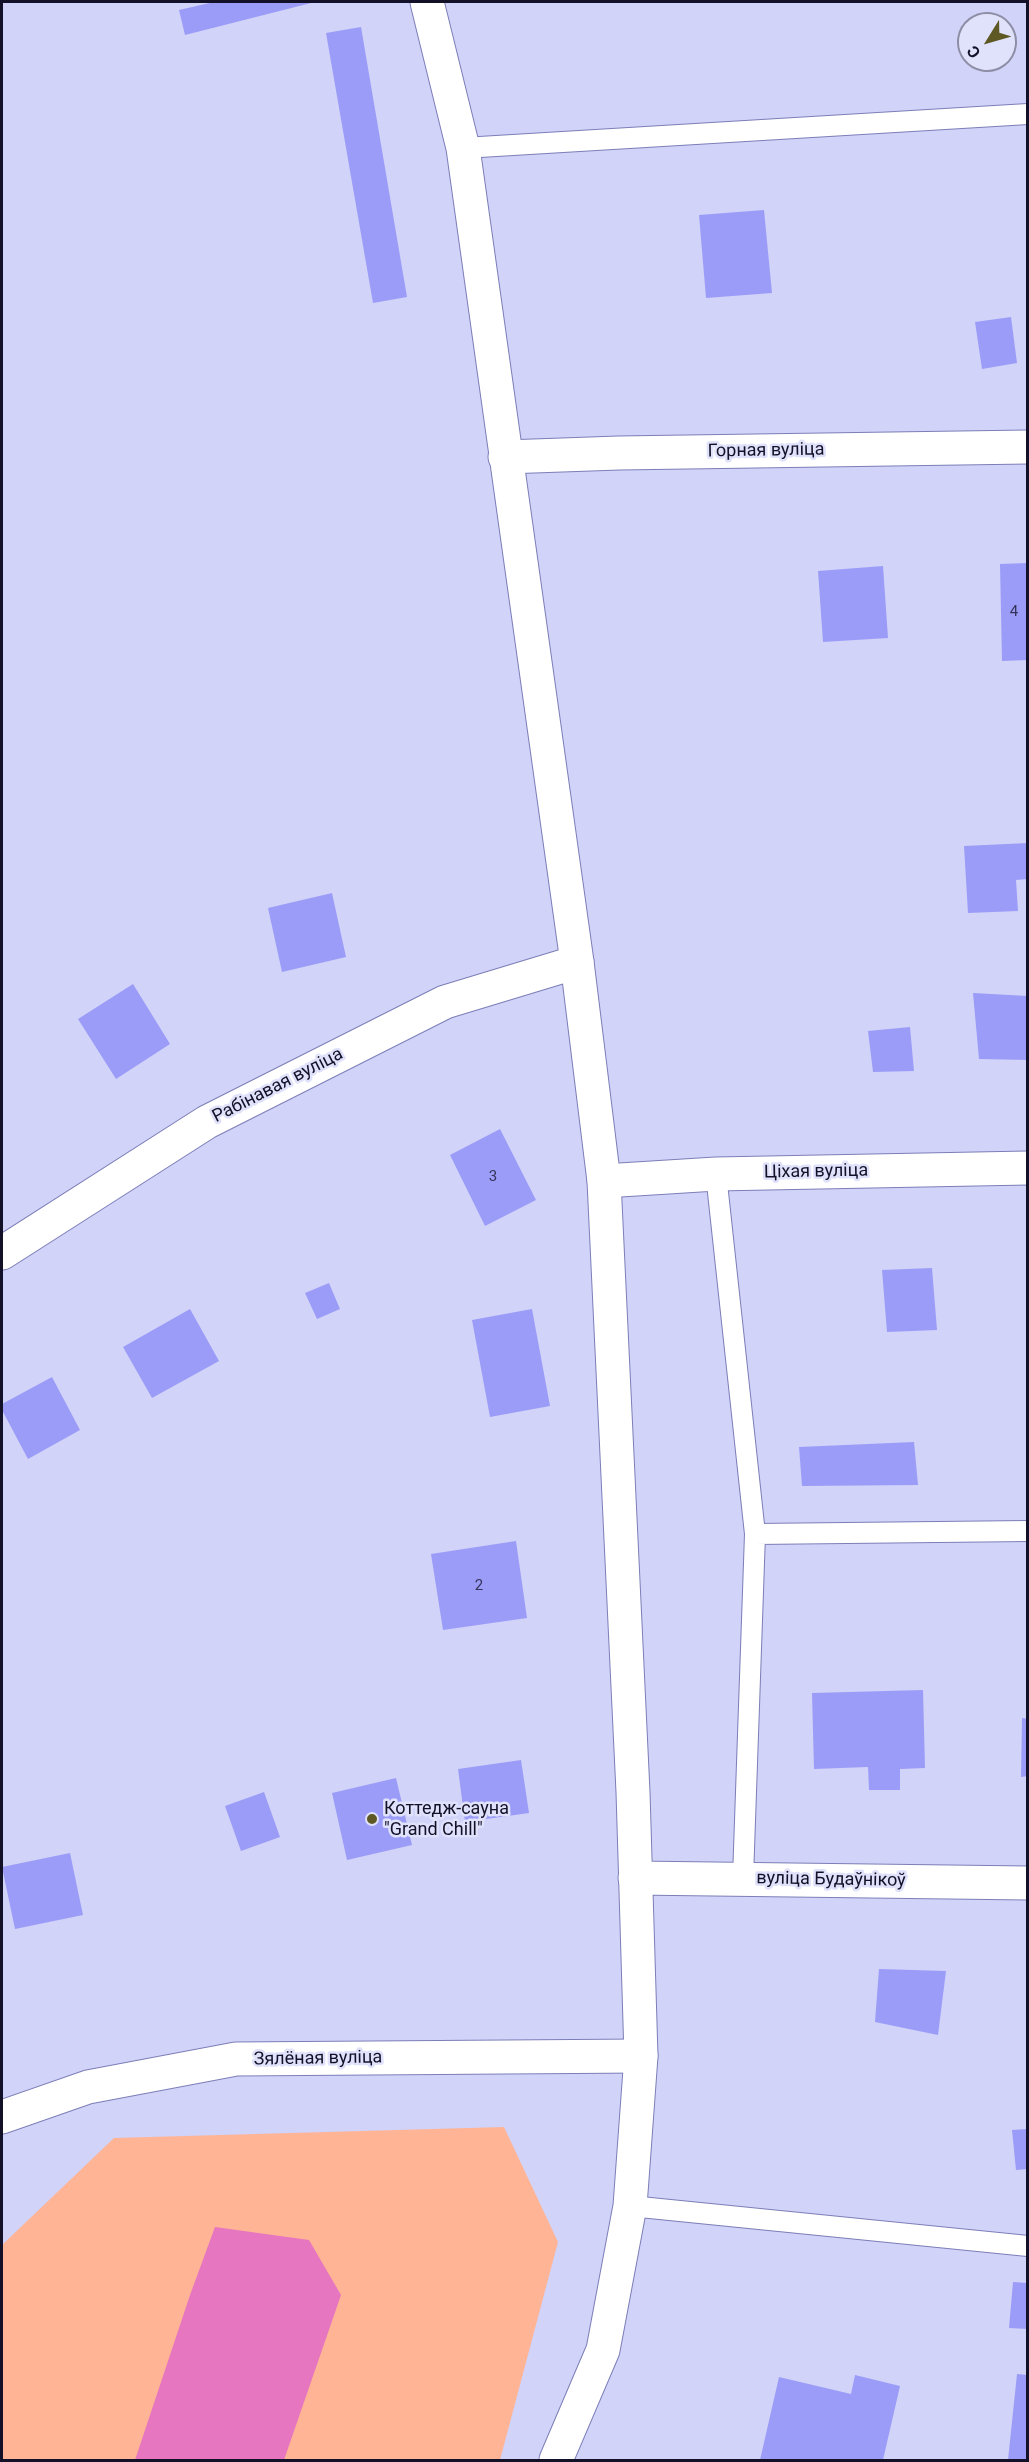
<!DOCTYPE html>
<meta charset="utf-8">
<style>
body{margin:0}
#map{position:relative;width:1029px;height:2462px;overflow:hidden;background:#d1d3f9;font-family:Roboto,sans-serif}
canvas{display:block}
.frame{position:absolute;inset:0;border:3px solid #121127;pointer-events:none}
.north{position:absolute;left:957px;top:12px;width:60px;height:60px;box-sizing:border-box;background:#e0e2fb;border:2px solid #8e8ea6;border-radius:50%;rotate:233deg;font-size:16px;font-weight:700;line-height:24px;text-align:center;color:#121127}
.north::after{content:'';display:block;margin:auto;width:21px;height:27px;background:#5e5824;clip-path:polygon(50% 0,100% 100%,50% 72%,0 100%)}
</style>
<div id="map">
<canvas width="1029" height="2462"></canvas>
<div class="frame"></div>
<div class="north">С</div>
</div>
<script>
const c = document.querySelector('canvas').getContext('2d');
c.lineJoin = 'round';
function fillPath(path, color) {
  c.fillStyle = color;
  c.fill(path, 'evenodd');
}
function shape(rows) {
  const path = new Path2D();
  for (const r of rows) {
    path.moveTo(r[0], r[1]);
    for (let i = 2; i < r.length; i += 2) path.lineTo(r[i], r[i + 1]);
  }
  return path;
}
function stroke(path, color, width, dash) {
  c.strokeStyle = color;
  c.lineWidth = width;
  c.lineCap = dash ? 'butt' : 'round';
  c.setLineDash(dash || []);
  c.stroke(path);
}
function label(font, color, halo, rows, align = 'center') {
  c.font = font + ' Roboto,sans-serif';
  c.lineWidth = 5;
  c.setLineDash([]);
  c.textBaseline = 'middle';
  c.strokeStyle = halo;
  c.fillStyle = color;
  for (const [text, x, y, turn = 0] of rows) {
    c.save();
    c.translate(x, y);
    c.rotate((+turn || 0) * Math.PI / 180);
    c.textAlign = isNaN(turn) ? turn : align;
    if (halo) c.strokeText(text, 0, 0);
    c.fillText(text, 0, 0);
    c.restore();
  }
}
fillPath(shape([
 [504,2127,558,2242,500,2460,2,2460,2,2245,114,2138]
]), '#ffb496');
fillPath(shape([
 [215,2227,309,2240,341,2295,284,2460,135,2460,190,2295]
]), '#e676bf');
fillPath(shape([
 [214,2,315,2,185,35,179,10],
 [361,27,407,297,373,303,326,33],
 [764,210,772,293,706,298,699,215],
 [1011,317,1017,363,982,369,975,322],
 [1028,563,1028,660,1002,661,1000,564],
 [883,566,888,638,823,642,818,571],
 [1028,843,1028,879,1016,880,1018,911,968,913,964,846],
 [332,893,346,957,282,972,268,908],
 [133,984,170,1044,116,1079,78,1019],
 [973,993,1028,996,1028,1060,979,1059],
 [910,1027,914,1071,873,1072,868,1031],
 [500,1129,536,1200,485,1226,450,1155],
 [932,1268,937,1330,887,1332,882,1270],
 [329,1283,340,1309,317,1319,305,1293],
 [190,1309,219,1361,152,1398,123,1347],
 [532,1309,550,1406,490,1417,472,1320],
 [52,1377,80,1430,28,1459,2,1410,2,1404],
 [914,1442,918,1485,802,1486,799,1447],
 [516,1541,527,1618,443,1630,431,1554],
 [923,1690,925,1768,900,1769,900,1790,869,1790,868,1767,814,1769,812,1693],
 [1022,1718,1028,1719,1028,1776,1021,1777],
 [521,1760,529,1813,465,1822,458,1769],
 [396,1778,412,1845,347,1860,332,1793],
 [264,1792,280,1837,241,1851,225,1806],
 [70,1853,83,1915,15,1929,2,1867],
 [879,1969,946,1971,938,2035,875,2022],
 [1028,2129,1028,2169,1016,2170,1012,2130],
 [1013,2282,1028,2283,1028,2329,1009,2328],
 [1017,2374,1028,2375,1028,2460,1008,2460],
 [855,2375,900,2386,883,2460,760,2460,779,2377,851,2394]
]), '#9b9cf7');
const service = shape([
 [463,148,1028,114],
 [716,1174,755,1534,743,1878],
 [755,1534,1028,1531],
 [630,2206,1028,2246]
]);
const minor = shape([
 [505,457,619,453,1028,447],
 [604,1181,716,1174,1028,1168],
 [2,1253,207,1122,445,1002,577,962],
 [635,1878,1028,1883],
 [2,2117,88,2087,236,2059,641,2056]
]);
const tertiary = shape([
 [427,2,463,148,577,962,604,1181,633,1792,641,2056,630,2206,603,2350,556,2460]
]);
stroke(service, '#7c7eb7', 22);
stroke(minor, '#7c7eb7', 35);
stroke(tertiary, '#7c7eb7', 35);
stroke(service, '#fff', 20);
stroke(minor, '#fff', 33);
stroke(tertiary, '#fff', 33);
for (const [x, y, r, color] of [
 [372,1819,6,"#5e5824"]
]) {
  const dot = new Path2D();
  dot.arc(x, y, r, 0, 2 * Math.PI);
  c.fillStyle = color;
  c.fill(dot);
  stroke(dot, '#e0e2fb', 2);
}
label('15px', '#34345b', null, [
 ["4",1014,612],
 ["3",493,1177],
 ["2",479,1586]
]);
label('18px', '#121127', '#e0e2fb', [
 ["Горная вуліца",766,451,-1],
 ["Рабінавая вуліца",278,1086,-27],
 ["Ціхая вуліца",816,1172,-1],
 ["вуліца Будаўнікоў",831,1880,1],
 ["Зялёная вуліца",318,2059,-1]
]);
label('18px', '#121127', '#e0e2fb', [
 ["Коттедж-сауна",384,1809],
 ["\"Grand Chill\"",384,1830]
], 'left');
</script>
